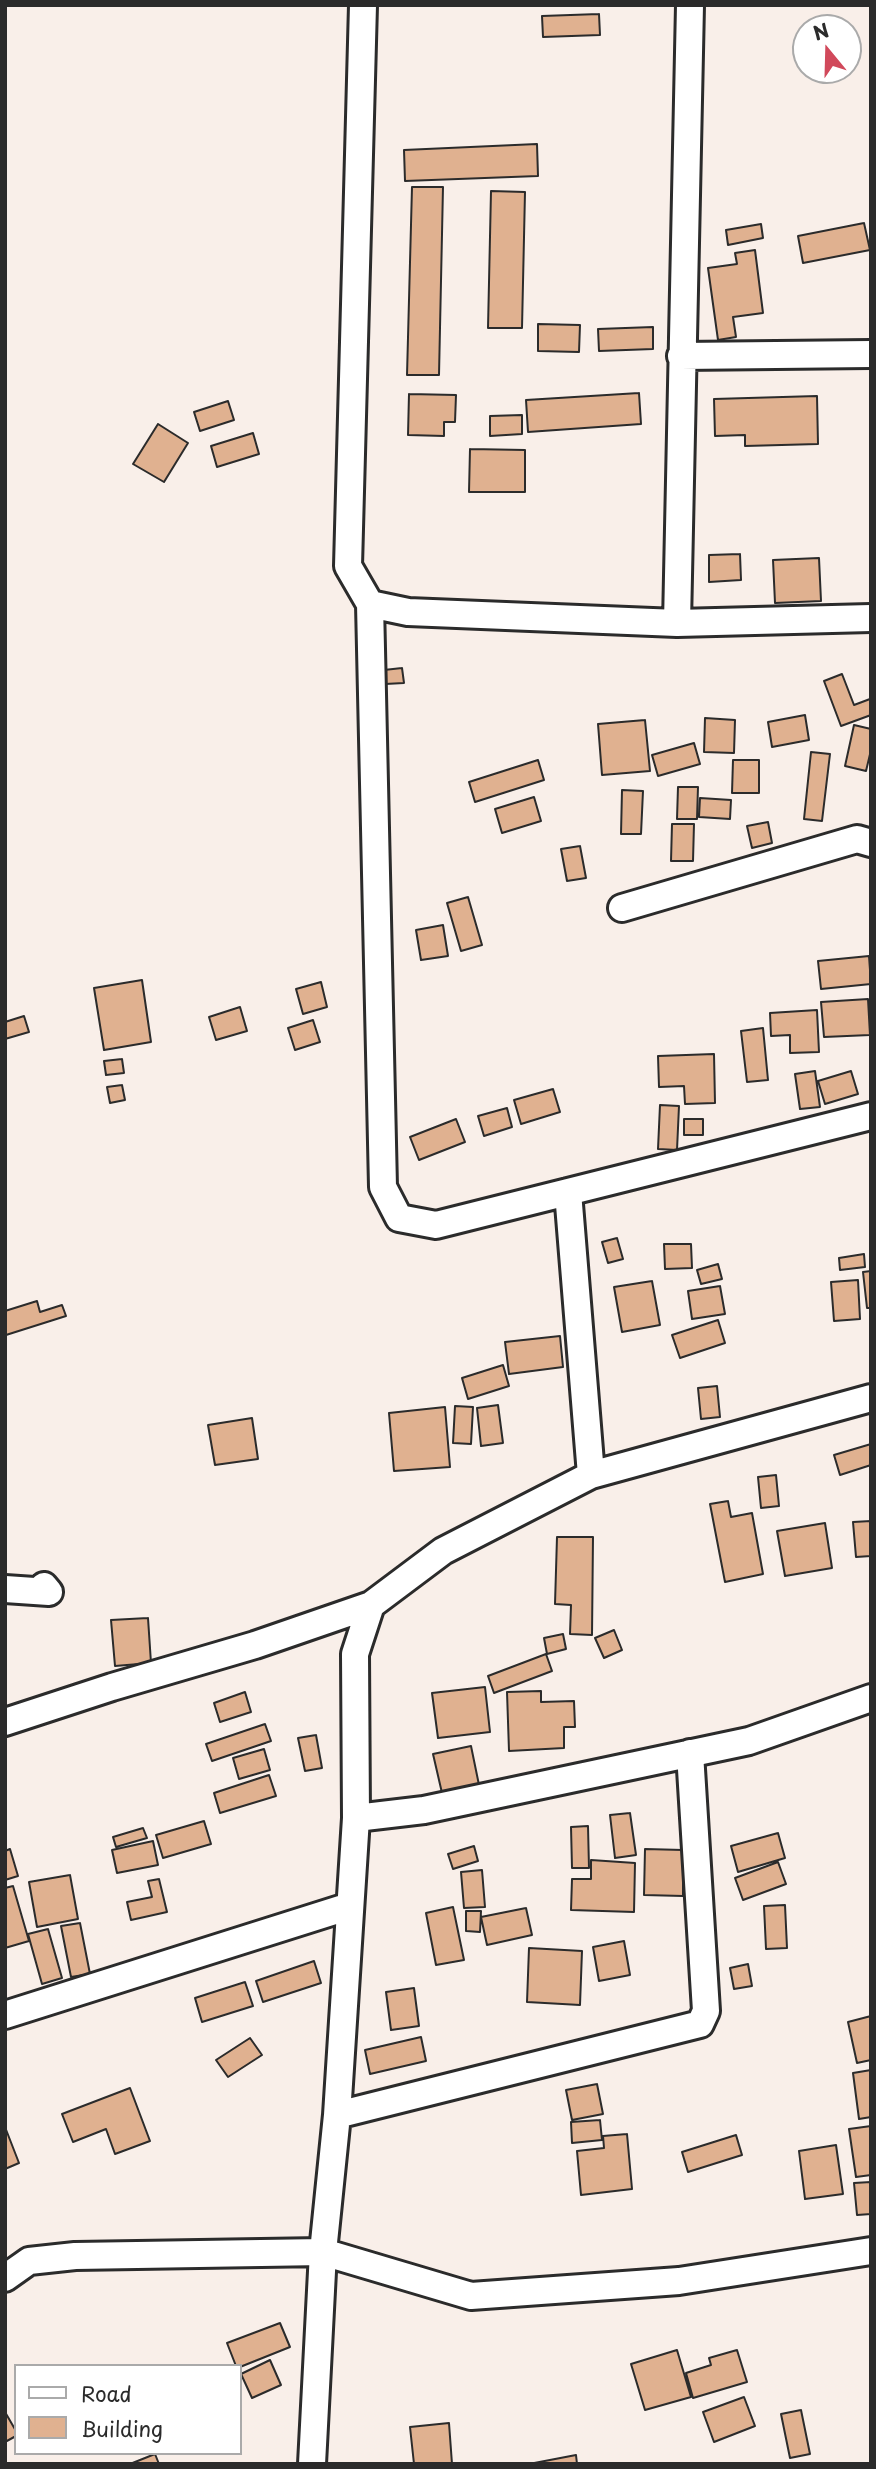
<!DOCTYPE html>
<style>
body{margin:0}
#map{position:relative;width:876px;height:2469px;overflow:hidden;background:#f9efe9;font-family:"Playpen Sans",sans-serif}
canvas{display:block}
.frame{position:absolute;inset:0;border:7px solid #2b2b2b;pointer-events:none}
.legend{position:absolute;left:14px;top:2364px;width:228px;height:91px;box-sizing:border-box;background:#fff;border:2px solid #aaa;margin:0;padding:9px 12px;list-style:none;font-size:21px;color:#2b2b2b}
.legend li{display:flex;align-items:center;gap:14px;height:35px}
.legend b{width:35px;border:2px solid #aaa}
.north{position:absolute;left:792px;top:14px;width:70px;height:70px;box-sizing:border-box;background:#fff;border:2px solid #aaa;border-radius:50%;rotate:341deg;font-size:19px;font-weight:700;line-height:28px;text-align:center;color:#2b2b2b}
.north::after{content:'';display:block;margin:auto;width:24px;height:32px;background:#d1495b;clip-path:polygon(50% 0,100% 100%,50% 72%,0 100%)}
</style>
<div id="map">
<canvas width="876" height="2469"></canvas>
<div class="frame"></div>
<ul class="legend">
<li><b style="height:9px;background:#fff"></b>Road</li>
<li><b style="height:19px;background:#e0b190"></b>Building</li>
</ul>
<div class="north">N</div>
</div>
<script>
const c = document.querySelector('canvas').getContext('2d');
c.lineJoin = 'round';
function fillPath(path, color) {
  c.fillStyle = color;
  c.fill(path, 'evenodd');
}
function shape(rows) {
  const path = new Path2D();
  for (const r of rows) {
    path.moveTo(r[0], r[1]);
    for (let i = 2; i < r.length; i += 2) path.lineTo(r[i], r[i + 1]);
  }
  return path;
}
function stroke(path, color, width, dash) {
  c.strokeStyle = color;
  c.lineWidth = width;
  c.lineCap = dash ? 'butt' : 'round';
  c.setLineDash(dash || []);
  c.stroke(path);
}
const building = shape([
 [599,14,600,35,543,37,542,16,599,14],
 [537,144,538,176,405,181,404,150,537,144],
 [412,187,443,187,439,375,407,375,412,187],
 [491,191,525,192,522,328,488,328,491,191],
 [864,223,870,250,803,263,798,236,864,223],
 [761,224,763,238,728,245,726,230,761,224],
 [755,250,763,313,733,317,736,337,718,340,708,268,737,264,735,253,755,250],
 [538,324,580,325,579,352,538,351,538,324],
 [653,327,653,349,599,351,598,329,653,327],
 [639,393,641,424,528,432,526,400,639,393],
 [409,394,456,395,455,422,444,422,444,436,408,435,409,394],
 [817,396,818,444,745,446,745,435,715,436,714,399,817,396],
 [228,401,234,420,200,431,194,412,228,401],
 [522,415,522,434,490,436,490,416,522,415],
 [158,424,188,443,164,482,133,464,158,424],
 [253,433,259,454,217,467,211,446,253,433],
 [470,449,525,450,525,492,469,492,470,449],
 [740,554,741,580,709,582,709,555,740,554],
 [819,558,821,601,775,603,773,560,819,558],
 [402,668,404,683,385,684,384,670,402,668],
 [842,674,854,705,870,699,871,715,841,726,824,681,842,674],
 [805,715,809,740,772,747,768,722,805,715],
 [705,718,735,720,734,753,704,752,705,718],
 [645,720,650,771,602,775,598,724,645,720],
 [854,725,871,729,871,750,866,771,845,766,854,725],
 [694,743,700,764,658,776,652,755,694,743],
 [811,752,830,754,822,821,804,819,811,752],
 [538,760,544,780,475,802,469,782,538,760],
 [733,760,759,760,759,793,732,793,733,760],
 [678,787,698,787,697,819,677,819,678,787],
 [622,790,643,791,641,834,621,834,622,790],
 [534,797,541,821,502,833,495,809,534,797],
 [700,798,731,800,730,819,699,817,700,798],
 [768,822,772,843,752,848,747,826,768,822],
 [672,824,694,824,693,861,671,861,672,824],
 [580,846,586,878,567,881,561,849,580,846],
 [468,897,482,945,461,951,447,903,468,897],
 [443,925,448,956,421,960,416,930,443,925],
 [869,956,871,984,821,989,818,961,869,956],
 [142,980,151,1042,104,1050,94,988,142,980],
 [321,982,327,1007,303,1014,296,989,321,982],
 [868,999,870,1035,824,1037,821,1002,868,999],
 [240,1007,247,1031,216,1040,209,1017,240,1007],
 [817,1010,819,1052,790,1053,790,1035,771,1036,770,1013,817,1010],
 [24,1016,29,1032,5,1039,5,1022,24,1016],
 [313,1020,320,1042,295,1050,288,1028,313,1020],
 [763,1028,768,1080,747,1082,741,1031,763,1028],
 [714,1054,715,1103,685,1104,684,1086,659,1087,658,1056,714,1054],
 [122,1059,124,1073,106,1075,104,1061,122,1059],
 [815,1071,820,1107,800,1109,795,1074,815,1071],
 [851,1071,858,1094,825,1104,818,1081,851,1071],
 [122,1085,125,1100,110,1103,107,1087,122,1085],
 [553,1089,560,1112,521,1124,514,1100,553,1089],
 [660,1105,679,1106,677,1150,658,1149,660,1105],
 [507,1108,512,1127,484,1136,478,1116,507,1108],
 [456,1119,465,1142,419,1160,410,1137,456,1119],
 [684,1119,703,1119,703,1135,684,1135,684,1119],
 [617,1238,623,1259,608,1263,602,1242,617,1238],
 [664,1244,691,1244,692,1268,665,1269,664,1244],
 [864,1254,865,1267,840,1270,839,1258,864,1254],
 [718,1264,722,1279,701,1284,697,1270,718,1264],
 [871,1271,871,1308,867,1308,863,1272,871,1271],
 [858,1280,860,1319,834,1321,831,1282,858,1280],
 [652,1281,660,1325,622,1332,614,1287,652,1281],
 [720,1286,725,1314,692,1319,688,1291,720,1286],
 [37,1301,40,1312,62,1305,66,1316,6,1335,5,1311,37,1301],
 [718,1320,725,1343,680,1358,672,1335,718,1320],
 [560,1336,563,1367,509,1374,505,1342,560,1336],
 [503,1365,509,1386,468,1399,462,1378,503,1365],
 [717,1386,720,1417,701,1419,698,1388,717,1386],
 [498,1405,503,1443,481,1446,477,1408,498,1405],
 [455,1406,473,1407,471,1444,453,1443,455,1406],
 [445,1407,450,1467,394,1471,389,1413,445,1407],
 [252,1418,258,1459,215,1465,208,1425,252,1418],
 [871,1444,871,1465,840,1475,834,1455,871,1444],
 [776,1475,779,1506,761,1508,758,1477,776,1475],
 [728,1501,731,1517,752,1513,763,1574,725,1582,710,1504,728,1501],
 [871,1521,871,1556,856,1557,853,1522,871,1521],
 [825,1523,832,1568,785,1576,777,1531,825,1523],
 [557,1537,593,1537,592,1635,570,1634,571,1605,555,1604,557,1537],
 [148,1618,151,1663,115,1666,111,1620,148,1618],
 [614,1630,622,1650,604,1658,595,1638,614,1630],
 [563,1634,566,1649,547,1654,544,1638,563,1634],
 [546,1654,552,1671,494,1693,488,1676,546,1654],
 [485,1687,490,1732,438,1738,432,1693,485,1687],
 [541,1691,541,1702,574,1701,575,1727,564,1727,564,1748,509,1751,507,1692,541,1691],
 [245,1692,251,1712,220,1722,214,1703,245,1692],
 [265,1724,271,1741,212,1761,206,1744,265,1724],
 [316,1735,322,1768,305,1771,298,1738,316,1735],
 [471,1746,479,1785,442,1793,433,1754,471,1746],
 [264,1749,270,1770,239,1779,233,1758,264,1749],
 [269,1775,276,1796,220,1813,214,1793,269,1775],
 [630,1813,636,1855,615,1858,610,1815,630,1813],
 [204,1821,211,1844,163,1858,156,1835,204,1821],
 [588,1826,589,1868,572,1868,571,1827,588,1826],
 [143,1828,147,1838,116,1847,113,1837,143,1828],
 [778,1833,785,1858,738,1872,731,1846,778,1833],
 [153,1841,158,1865,117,1873,112,1850,153,1841],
 [474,1846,478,1861,453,1869,448,1854,474,1846],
 [10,1849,18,1876,5,1880,5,1851,10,1849],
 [645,1849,683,1850,683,1896,644,1895,645,1849],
 [591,1860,635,1863,634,1912,571,1910,572,1879,591,1879,591,1860],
 [778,1862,786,1884,743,1900,735,1878,778,1862],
 [482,1870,485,1907,464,1908,461,1872,482,1870],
 [70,1875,78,1919,37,1927,29,1882,70,1875],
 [159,1879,167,1912,131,1920,127,1902,152,1897,148,1881,159,1879],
 [13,1886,29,1941,5,1948,5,1888,13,1886],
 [785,1905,787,1948,766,1949,764,1906,785,1905],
 [453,1907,464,1960,436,1965,426,1913,453,1907],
 [526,1908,532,1935,487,1945,481,1917,526,1908],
 [466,1911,481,1911,480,1932,466,1931,466,1911],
 [80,1923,90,1974,71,1977,61,1926,80,1923],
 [48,1929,62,1978,42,1984,28,1934,48,1929],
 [624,1941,630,1975,599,1981,593,1947,624,1941],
 [529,1948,582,1951,580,2005,527,2002,529,1948],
 [314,1961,321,1983,263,2002,256,1981,314,1961],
 [748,1964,752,1986,734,1989,730,1968,748,1964],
 [245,1982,253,2006,202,2022,195,1998,245,1982],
 [414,1988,419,2026,391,2030,386,1992,414,1988],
 [871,2016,871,2060,857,2063,848,2022,871,2016],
 [421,2037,426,2061,370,2074,365,2050,421,2037],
 [250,2038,262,2055,228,2077,216,2060,250,2038],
 [871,2070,871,2117,859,2119,853,2073,871,2070],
 [597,2084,603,2114,572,2120,566,2090,597,2084],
 [130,2088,150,2141,115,2154,106,2129,73,2142,62,2114,130,2088],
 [600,2120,602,2140,572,2143,571,2122,600,2120],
 [871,2126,871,2175,856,2177,849,2129,871,2126],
 [5,2127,19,2163,5,2169,5,2127],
 [627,2134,632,2189,581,2195,577,2151,604,2148,603,2136,627,2134],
 [736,2135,742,2155,688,2172,682,2152,736,2135],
 [836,2145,843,2194,805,2199,799,2151,836,2145],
 [871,2182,871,2214,857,2215,854,2183,871,2182],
 [280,2323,290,2347,240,2367,236,2366,227,2343,280,2323],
 [677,2350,691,2397,645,2410,631,2364,677,2350],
 [737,2350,747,2382,693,2398,686,2373,711,2365,709,2358,737,2350],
 [270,2360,281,2385,252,2398,241,2374,270,2360],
 [744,2397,755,2426,714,2442,703,2412,744,2397],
 [801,2410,810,2454,790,2458,781,2414,801,2410],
 [5,2412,16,2431,16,2436,5,2442,5,2412],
 [449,2423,452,2464,414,2464,410,2427,449,2423],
 [155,2454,159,2464,130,2464,155,2454],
 [576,2455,577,2464,529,2464,576,2455]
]);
fillPath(building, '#e0b190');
stroke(building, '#2b2b2b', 2);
const street = shape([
 [363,5,348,566,370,604,408,612,677,623,871,618],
 [681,356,871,354],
 [370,604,383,1187,399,1218,436,1225,871,1116],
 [677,623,690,5],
 [622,908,857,839,871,843],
 [568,1192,591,1475],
 [5,1589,49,1592,44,1586],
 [5,1722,112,1687,255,1645,371,1605,443,1551,591,1475,871,1398],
 [356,1818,424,1810,749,1741,871,1698],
 [5,2015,350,1906],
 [337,2115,700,2024,706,2011,690,1753],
 [5,2278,29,2261,75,2256,323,2252,471,2296,679,2281,871,2251],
 [312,2464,323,2252,337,2115,356,1818,355,1654,371,1605]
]);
stroke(street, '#2b2b2b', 32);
stroke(street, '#fff', 26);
</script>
